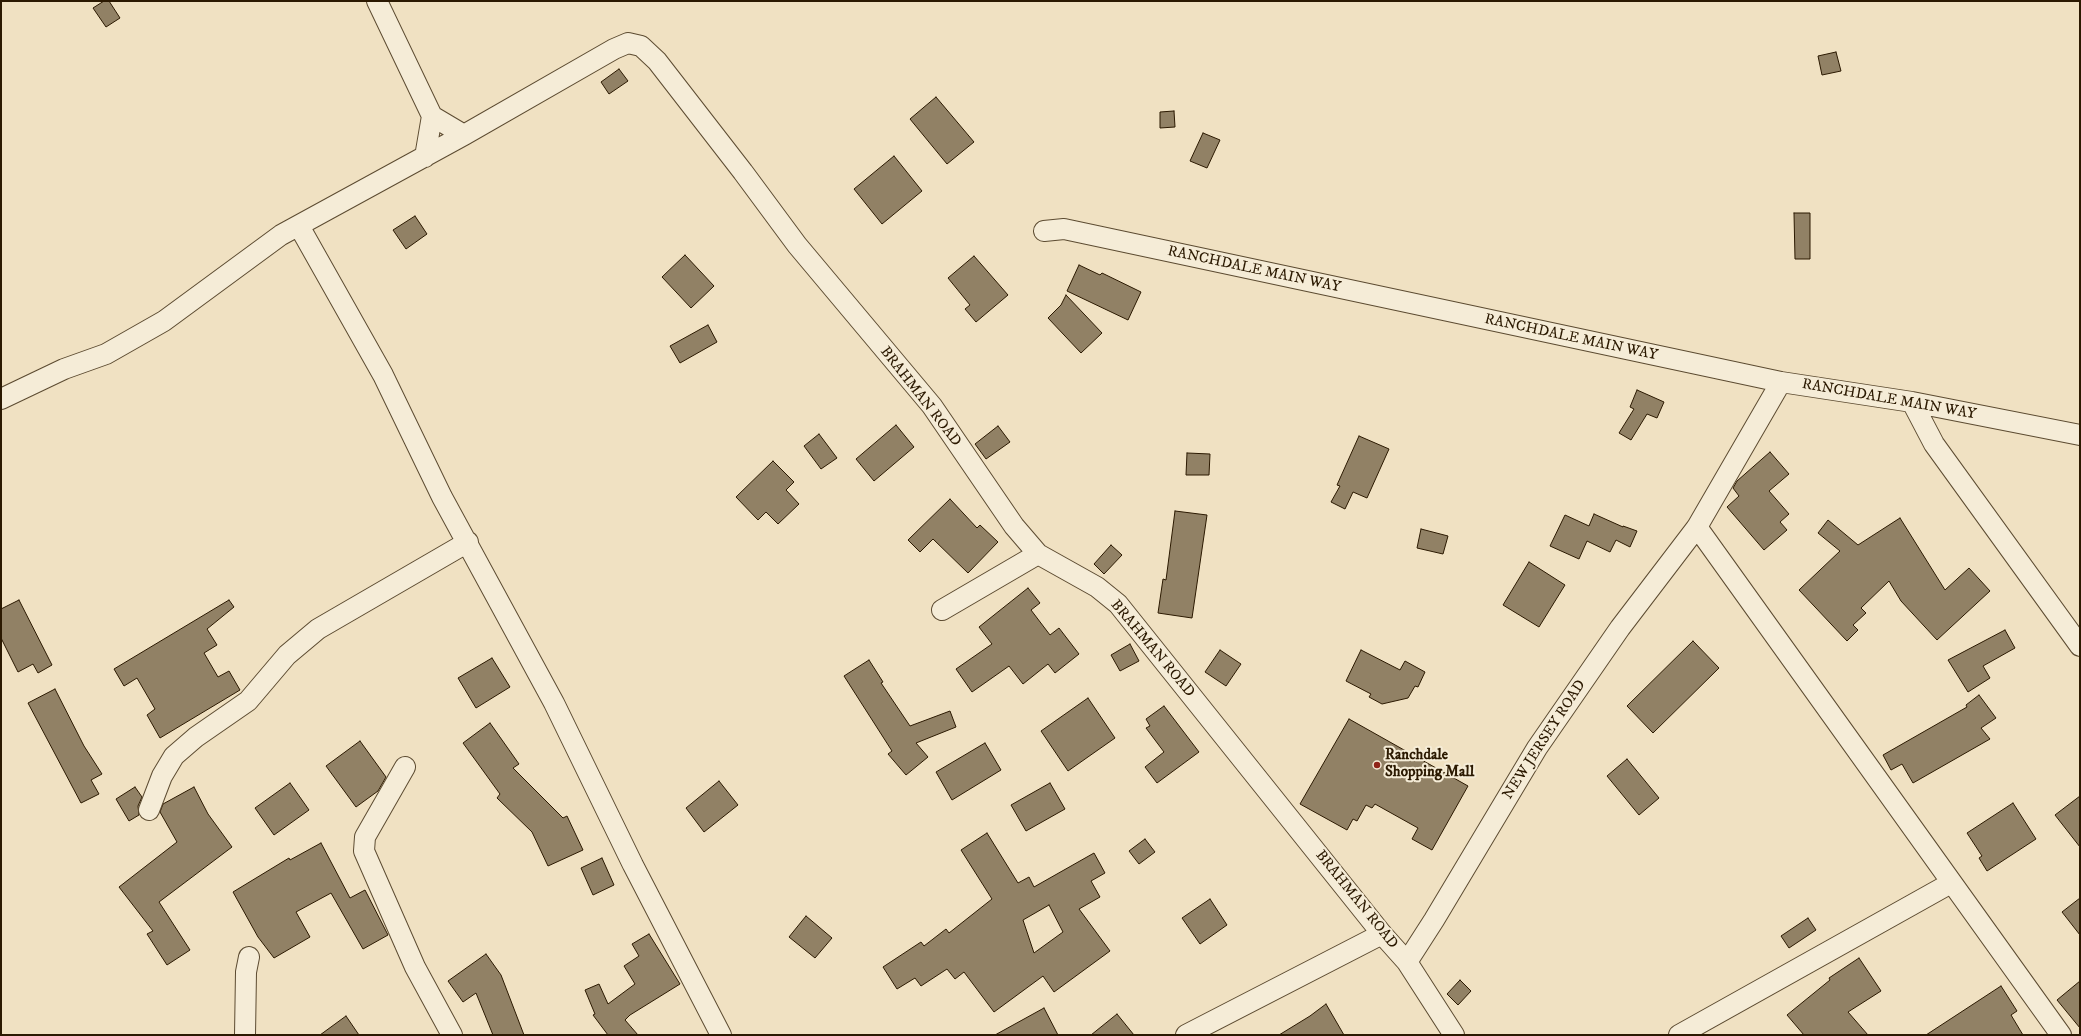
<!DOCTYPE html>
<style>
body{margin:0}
#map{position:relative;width:2081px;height:1036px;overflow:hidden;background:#f0e1c2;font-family:"IM FELL DW Pica",serif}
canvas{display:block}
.frame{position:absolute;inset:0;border:2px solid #2b1901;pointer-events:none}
</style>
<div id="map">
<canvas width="2081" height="1036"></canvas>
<div class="frame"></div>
</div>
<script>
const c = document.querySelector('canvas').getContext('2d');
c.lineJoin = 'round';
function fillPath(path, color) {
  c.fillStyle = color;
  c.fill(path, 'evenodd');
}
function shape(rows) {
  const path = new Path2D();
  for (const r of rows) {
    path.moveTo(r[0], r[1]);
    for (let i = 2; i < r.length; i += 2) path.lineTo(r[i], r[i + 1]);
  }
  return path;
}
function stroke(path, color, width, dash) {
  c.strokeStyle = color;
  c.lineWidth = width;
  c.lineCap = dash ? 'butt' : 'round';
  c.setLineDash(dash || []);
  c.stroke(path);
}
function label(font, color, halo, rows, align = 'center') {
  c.font = font + ' "IM FELL DW Pica",serif';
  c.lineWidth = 4;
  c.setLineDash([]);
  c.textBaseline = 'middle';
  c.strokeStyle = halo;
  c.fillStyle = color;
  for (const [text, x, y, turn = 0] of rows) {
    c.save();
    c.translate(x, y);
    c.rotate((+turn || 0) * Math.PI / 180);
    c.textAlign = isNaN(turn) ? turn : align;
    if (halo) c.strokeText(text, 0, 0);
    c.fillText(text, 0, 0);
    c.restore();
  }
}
const building = shape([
 [104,1,109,1,120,18,106,27,93,8,104,1],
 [1836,52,1841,71,1822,75,1818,56,1836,52],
 [619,69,628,81,609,94,601,82,619,69],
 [936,97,974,142,947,164,910,119,936,97],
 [1174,111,1175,127,1160,128,1160,112,1174,111],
 [1203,133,1220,140,1207,168,1190,161,1203,133],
 [894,156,922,191,882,224,854,189,894,156],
 [1794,213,1810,213,1810,259,1795,259,1794,213],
 [415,216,427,234,406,249,393,230,415,216],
 [685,255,714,286,691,308,662,277,685,255],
 [974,256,1008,295,976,322,965,309,970,305,948,278,974,256],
 [1079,265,1100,275,1102,273,1141,292,1128,320,1067,291,1079,265],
 [1066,295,1102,333,1081,353,1048,318,1061,305,1066,295],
 [708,325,717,342,680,363,670,346,708,325],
 [1637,390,1664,402,1657,418,1647,414,1631,440,1619,433,1634,409,1630,407,1637,390],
 [896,425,914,447,874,481,856,459,896,425],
 [998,426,1010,442,986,459,975,444,998,426],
 [819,434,837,458,821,469,804,446,819,434],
 [1359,436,1389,449,1367,498,1353,492,1345,509,1331,502,1340,486,1337,485,1359,436],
 [1770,452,1789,474,1769,491,1789,514,1780,522,1787,530,1764,550,1727,507,1739,496,1733,488,1737,481,1770,452],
 [1187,453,1210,454,1209,475,1186,475,1187,453],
 [773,461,794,482,786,490,799,504,778,524,766,512,758,520,736,497,773,461],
 [950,499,977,528,980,525,998,542,968,573,933,539,920,552,908,540,950,499],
 [1175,511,1207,515,1192,618,1158,613,1163,579,1166,580,1175,511],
 [1594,514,1623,527,1623,526,1637,531,1630,547,1616,540,1610,552,1587,541,1579,559,1550,546,1565,515,1589,526,1594,514],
 [1900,518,1945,590,1969,568,1990,591,1937,640,1901,601,1889,581,1861,608,1866,613,1853,625,1858,630,1847,641,1799,590,1840,551,1818,533,1828,520,1858,545,1900,518],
 [1421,529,1448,536,1443,554,1417,548,1421,529],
 [1111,545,1122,555,1104,574,1094,564,1111,545],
 [1529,562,1565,585,1539,627,1503,605,1529,562],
 [1028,588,1040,603,1031,610,1050,635,1059,628,1079,654,1055,673,1048,664,1023,684,1009,666,972,692,956,669,992,644,979,627,1028,588],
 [19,600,52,665,38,673,33,664,18,672,1,638,1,609,19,600],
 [229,600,234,607,207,629,217,645,204,653,218,677,229,671,240,690,160,738,147,715,155,709,137,678,124,686,114,669,229,600],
 [2005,630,2015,648,1983,666,1990,678,1968,692,1948,660,2005,630],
 [1693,641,1719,668,1653,733,1627,706,1693,641],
 [1130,644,1139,661,1120,671,1111,655,1130,644],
 [1220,650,1241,664,1226,686,1205,672,1220,650],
 [1361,650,1400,670,1405,661,1425,672,1418,687,1415,686,1408,698,1382,704,1369,697,1371,694,1346,681,1361,650],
 [492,658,510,687,476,708,458,678,492,658],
 [869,660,883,682,881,683,910,726,950,711,956,727,916,743,928,757,906,775,888,754,892,751,844,676,869,660],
 [55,689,84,746,102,774,91,780,99,794,81,803,28,703,55,689],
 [1979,695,1996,718,1981,728,1990,739,1913,783,1902,764,1891,770,1883,755,1967,707,1966,705,1979,695],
 [1088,698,1115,738,1068,771,1041,731,1088,698],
 [1164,706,1199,752,1157,783,1145,767,1164,752,1146,728,1150,726,1146,719,1164,706],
 [1349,719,1468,786,1432,850,1412,839,1418,828,1375,804,1372,808,1366,805,1357,821,1353,819,1347,830,1300,804,1349,719],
 [490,723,519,764,513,768,563,818,567,816,583,850,548,866,532,832,497,798,500,794,463,743,490,723],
 [360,741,386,777,378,791,356,807,326,766,360,741],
 [985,743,1001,770,952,800,936,772,985,743],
 [1627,759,1659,798,1639,815,1607,776,1627,759],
 [719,781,738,805,704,832,686,808,719,781],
 [290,783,309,810,274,835,255,808,290,783],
 [1050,783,1065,809,1026,831,1011,805,1050,783],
 [135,787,142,797,138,806,139,815,129,821,116,799,135,787],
 [194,787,208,814,232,847,159,902,190,950,167,965,147,934,153,931,119,887,177,842,160,812,163,804,194,787],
 [2080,796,2080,847,2055,815,2080,796],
 [2013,803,2036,839,1987,871,1979,858,1982,856,1967,833,2013,803],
 [987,833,1018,883,1029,877,1034,887,1094,853,1105,873,1091,881,1100,897,1079,909,1110,951,1054,992,1043,976,994,1012,964,972,955,979,947,969,921,986,915,978,897,989,883,967,921,942,924,946,946,929,949,933,992,899,961,850,987,833],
 [1049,905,1063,932,1034,953,1023,920,1049,905],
 [1145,839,1155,852,1139,864,1129,851,1145,839],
 [321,843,350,898,365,890,388,935,363,949,331,893,296,912,310,937,274,958,258,937,233,892,289,858,290,860,321,843],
 [602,858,614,885,593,895,581,868,602,858],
 [2080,898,2080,935,2062,912,2080,898],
 [1210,899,1227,925,1200,944,1182,918,1210,899],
 [806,916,832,938,815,958,789,937,806,916],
 [1808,918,1816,930,1789,948,1781,936,1808,918],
 [649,934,680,984,630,1015,625,1020,638,1035,608,1035,593,1015,595,1014,585,990,599,984,608,1004,635,984,624,966,639,956,632,944,649,934],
 [486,954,501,975,524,1035,493,1035,476,993,463,1002,448,981,486,954],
 [1859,958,1881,991,1848,1012,1868,1035,1804,1035,1787,1015,1830,980,1829,978,1859,958],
 [1460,980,1471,991,1458,1005,1447,994,1460,980],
 [2080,981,2080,1028,2057,1000,2080,981],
 [2001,986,2017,1011,2011,1015,2023,1035,1926,1035,2001,986],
 [1326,1004,1344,1035,1279,1035,1310,1016,1326,1004],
 [1044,1008,1058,1035,995,1035,1044,1008],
 [1117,1014,1134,1035,1091,1035,1117,1014],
 [346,1016,359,1035,320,1035,346,1016]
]);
fillPath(building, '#918165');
stroke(building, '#2b1901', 1);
const minor = shape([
 [377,1,432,116,464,135],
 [425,157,432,116],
 [299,226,383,375,442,497,554,703,633,865,721,1035],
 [1044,231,1064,229,1781,382,1912,402,2080,435],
 [1,399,64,369,106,354,164,321,281,235,464,135,614,49,628,43,641,46,657,61,743,172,797,245,932,406,1014,526,1038,554,1097,587,1118,604,1382,934,1407,962,1454,1035],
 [1912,402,1934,444,2080,646],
 [1697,527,2061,1035],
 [942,610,1038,554],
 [405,767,365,837,364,851,415,967,452,1035],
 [149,810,162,776,174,756,196,737,248,701,287,655,318,629,468,542],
 [1407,962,1434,920,1537,748,1620,628,1697,527,1781,382],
 [245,1035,246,972,249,957],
 [1186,1035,1382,934],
 [1679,1035,1951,883]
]);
stroke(minor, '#5c4b31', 22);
stroke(minor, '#f5ecd7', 20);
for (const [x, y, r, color] of [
 [1377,765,4,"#8f2418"]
]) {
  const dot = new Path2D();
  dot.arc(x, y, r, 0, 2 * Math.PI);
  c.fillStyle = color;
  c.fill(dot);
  stroke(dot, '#f5ecd7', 1.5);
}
label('15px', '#2b1901', '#f5ecd7', [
 ["RANCHDALE MAIN WAY",1254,270,12],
 ["RANCHDALE MAIN WAY",1571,338,12],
 ["BRAHMAN ROAD",920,397,52],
 ["RANCHDALE MAIN WAY",1889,400,10],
 ["BRAHMAN ROAD",1152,649,50],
 ["NEW JERSEY ROAD",1545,740,-57],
 ["BRAHMAN ROAD",1356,900,51]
]);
label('bold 15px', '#2b1901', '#f5ecd7', [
 ["Ranchdale",1385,756],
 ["Shopping Mall",1385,773]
], 'left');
</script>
